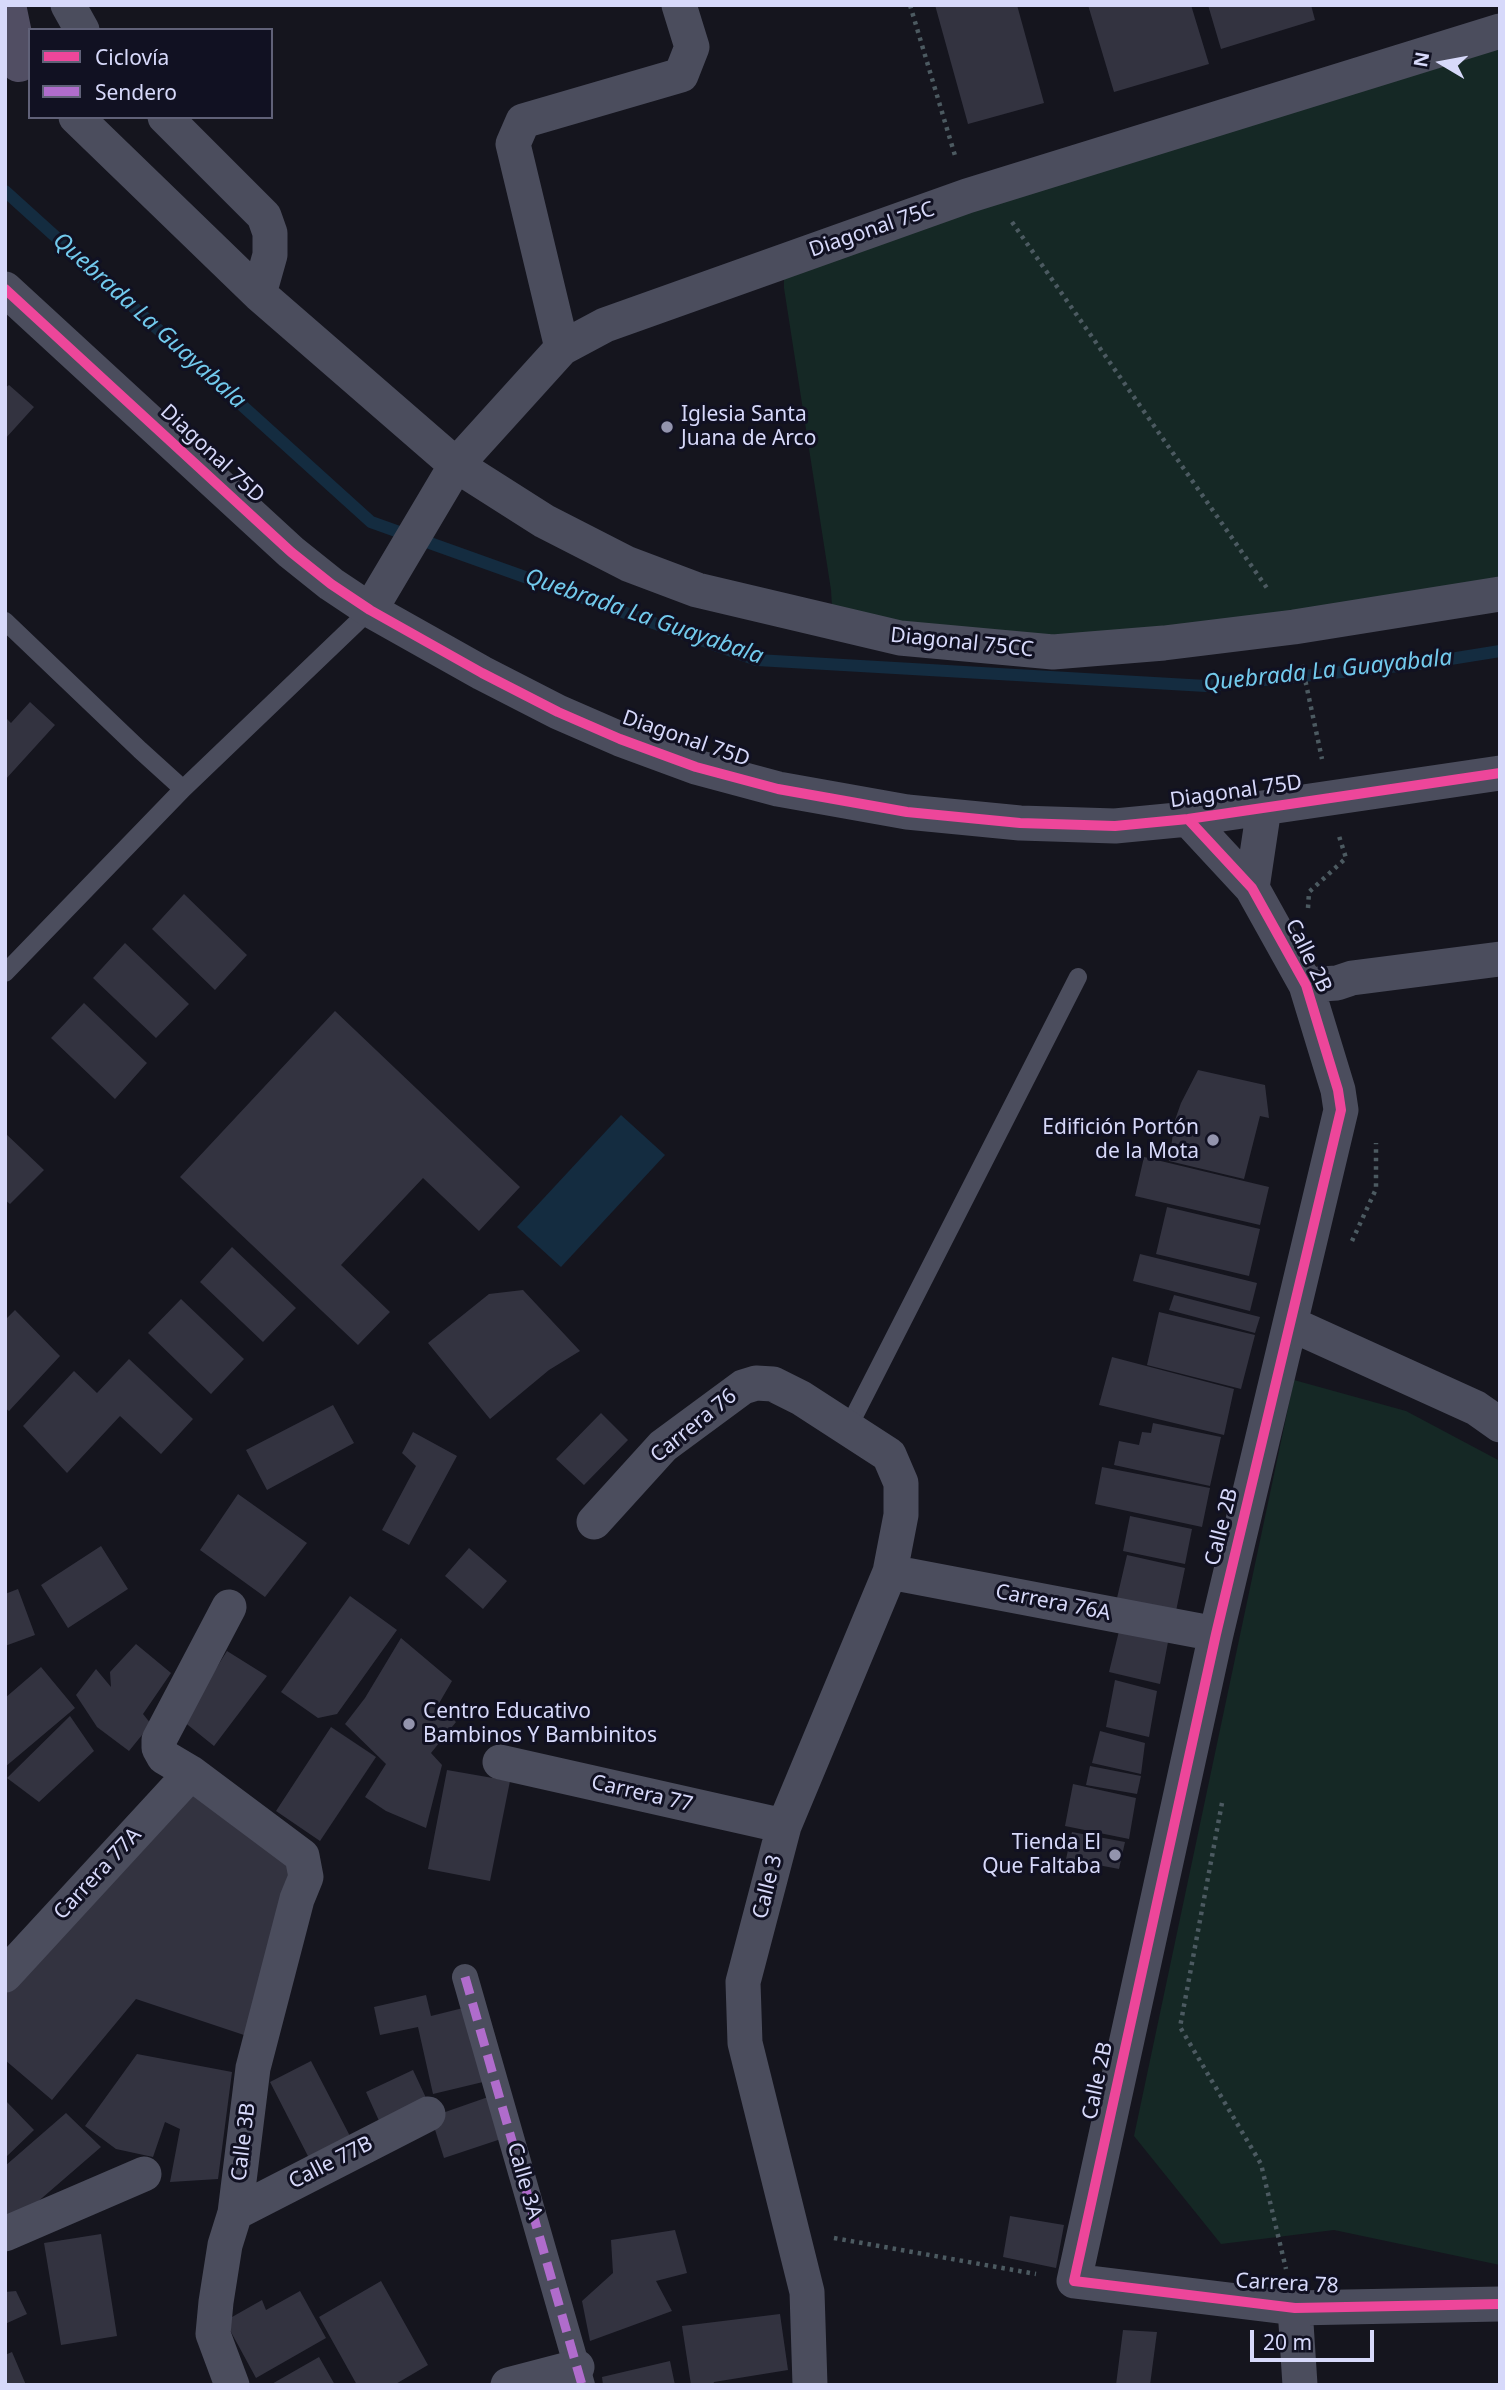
<!DOCTYPE html>
<meta charset="utf-8">
<style>
body{margin:0}
#map{position:relative;width:1505px;height:2390px;overflow:hidden;background:#15151e;font-family:"Noto Sans",sans-serif}
canvas{display:block}
.frame{position:absolute;inset:0;border:7px solid #d7d9fa;pointer-events:none}
.legend{position:absolute;left:28px;top:28px;width:245px;height:91px;box-sizing:border-box;background:#112;border:2px solid #606178;margin:0;padding:9px 12px;list-style:none;font-size:21px;color:#d7d9fa}
.legend li{display:flex;align-items:center;gap:14px;height:35px}
.legend b{width:35px;border:2px solid #606178}
.north{position:absolute;left:1407px;top:28px;width:70px;height:70px;-webkit-text-stroke:5px #112;paint-order:stroke;rotate:280deg;font-size:19px;font-weight:700;line-height:28px;text-align:center;color:#d7d9fa}
.north::after{content:'';display:block;margin:auto;width:24px;height:32px;background:#d7d9fa;clip-path:polygon(50% 0,100% 100%,50% 72%,0 100%)}
.scale{position:absolute;left:1250px;top:2330px;width:124px;height:32px;box-sizing:border-box;border:4px solid #d7d9fa;border-top:0;padding-left:9px;font-size:21px;line-height:24px;white-space:nowrap;color:#d7d9fa;-webkit-text-stroke:5px #112;paint-order:stroke}
</style>
<div id="map">
<canvas width="1505" height="2390"></canvas>
<div class="frame"></div>
<ul class="legend">
<li><b style="height:9px;background:#ed469a"></b>Ciclovía</li>
<li><b style="height:9px;background:#b06ccc"></b>Sendero</li>
</ul>
<div class="north">N</div>
<div class="scale">20 m</div>
</div>
<script>
const c = document.querySelector('canvas').getContext('2d');
c.lineJoin = 'round';
function fillPath(path, color) {
  c.fillStyle = color;
  c.fill(path, 'evenodd');
}
function shape(rows) {
  const path = new Path2D();
  for (const r of rows) {
    path.moveTo(r[0], r[1]);
    for (let i = 2; i < r.length; i += 2) path.lineTo(r[i], r[i + 1]);
  }
  return path;
}
function stroke(path, color, width, dash) {
  c.strokeStyle = color;
  c.lineWidth = width;
  c.lineCap = dash ? 'butt' : 'round';
  c.setLineDash(dash || []);
  c.stroke(path);
}
function label(font, color, halo, rows, align = 'center') {
  c.font = font + ' "Noto Sans",sans-serif';
  c.lineWidth = 6;
  c.setLineDash([]);
  c.textBaseline = 'middle';
  c.strokeStyle = halo;
  c.fillStyle = color;
  for (const [text, x, y, turn = 0] of rows) {
    c.save();
    c.translate(x, y);
    c.rotate((+turn || 0) * Math.PI / 180);
    c.textAlign = isNaN(turn) ? turn : align;
    if (halo) c.strokeText(text, 0, 0);
    c.fillText(text, 0, 0);
    c.restore();
  }
}
fillPath(shape([
 [1500,32,1500,594,1164,643,833,623,831,590,784,288,784,261],
 [1294,1380,1406,1411,1500,1461,1500,2265,1334,2230,1221,2244,1134,2136]
]), '#152825');
fillPath(shape([
 [621,1115,665,1155,561,1267,517,1227]
]), '#142c40');
stroke(shape([
 [5,191,371,522,757,660,1206,686,1419,664,1500,651]
]), '#142c40', 12);
fillPath(shape([
 [935,5,1017,5,1044,103,968,124],
 [1088,5,1191,5,1209,64,1114,92],
 [1208,5,1311,5,1315,20,1221,49],
 [9,385,34,407,5,439,5,388],
 [30,702,55,725,5,780,5,717,11,723],
 [184,894,247,955,215,990,152,929],
 [125,943,189,1004,156,1038,93,978],
 [84,1003,147,1063,115,1099,51,1038],
 [335,1011,520,1187,479,1231,423,1178,341,1265,390,1312,358,1345,180,1177],
 [1198,1070,1265,1085,1269,1118,1260,1116,1244,1179,1169,1161,1175,1120,1181,1103],
 [5,1133,44,1170,10,1204,5,1200],
 [1144,1157,1269,1187,1260,1225,1135,1196],
 [1167,1207,1260,1229,1249,1276,1156,1254],
 [232,1247,296,1308,263,1342,200,1282],
 [1140,1254,1257,1283,1250,1311,1133,1281],
 [523,1290,580,1351,549,1370,490,1419,428,1343,489,1294],
 [1174,1295,1260,1317,1255,1333,1169,1310],
 [181,1299,244,1359,211,1394,148,1333],
 [15,1310,60,1356,9,1411,5,1408,5,1320],
 [1159,1312,1255,1335,1241,1389,1147,1365],
 [1112,1357,1234,1389,1224,1435,1099,1405],
 [129,1359,193,1419,161,1454,120,1416,67,1473,23,1426,74,1371,97,1393],
 [333,1405,354,1443,267,1490,246,1450],
 [601,1413,628,1440,584,1485,556,1459],
 [1153,1423,1221,1437,1210,1486,1114,1465,1119,1441,1139,1445,1142,1432,1151,1433],
 [413,1432,457,1456,409,1545,382,1530,416,1466,402,1453],
 [1102,1467,1210,1488,1202,1527,1095,1504],
 [238,1494,307,1543,265,1597,200,1550],
 [1130,1516,1192,1529,1185,1564,1123,1551],
 [101,1546,128,1589,68,1628,41,1585],
 [469,1548,507,1581,483,1609,445,1576],
 [1127,1555,1185,1568,1176,1611,1117,1598],
 [18,1589,35,1635,5,1646,5,1594],
 [350,1596,397,1630,337,1714,318,1718,281,1692],
 [1119,1631,1168,1642,1160,1684,1109,1672],
 [401,1638,452,1681,438,1705,456,1722,431,1753,442,1765,426,1828,386,1811,365,1797,386,1764,345,1724,365,1698],
 [136,1644,171,1673,143,1714,151,1724,129,1751,97,1727,76,1695,96,1669,111,1687,110,1672],
 [227,1651,267,1676,214,1746,183,1721],
 [41,1667,75,1708,5,1767,5,1698],
 [1115,1680,1157,1691,1149,1737,1106,1727],
 [70,1716,94,1751,39,1802,7,1778],
 [331,1727,376,1757,320,1841,276,1811],
 [1100,1731,1145,1743,1141,1774,1092,1763],
 [1090,1766,1141,1776,1137,1794,1086,1785],
 [447,1770,510,1781,490,1881,428,1869],
 [191,1778,305,1872,250,2037,136,1999,52,2100,5,2060,5,1994],
 [1073,1784,1136,1798,1129,1839,1065,1826],
 [1072,1832,1125,1842,1119,1869,1066,1859],
 [426,1995,431,2016,467,2007,483,2082,433,2094,418,2027,380,2035,374,2007],
 [137,2054,232,2072,218,2179,170,2182,180,2129,165,2122,153,2157,116,2149,85,2126],
 [311,2061,351,2138,310,2160,270,2082],
 [413,2070,427,2100,380,2123,366,2092],
 [491,2096,504,2138,444,2158,431,2117],
 [5,2100,34,2130,5,2158],
 [66,2113,101,2147,5,2230,5,2166],
 [1010,2216,1064,2225,1056,2268,1003,2257],
 [675,2230,687,2273,656,2281,672,2311,590,2341,582,2301,613,2273,611,2240],
 [101,2234,117,2336,61,2345,44,2243],
 [381,2281,428,2365,394,2385,357,2385,319,2317],
 [16,2291,27,2314,5,2324,5,2292],
 [300,2291,326,2338,256,2378,225,2321,262,2300,266,2310],
 [780,2314,788,2370,714,2382,713,2385,691,2385,682,2326],
 [1123,2330,1157,2332,1150,2385,1116,2385],
 [12,2352,26,2385,5,2385,5,2355],
 [319,2357,335,2385,270,2385],
 [670,2361,675,2385,603,2385,602,2377]
]), '#333340');
stroke(shape([
 [910,5,956,159],
 [1012,222,1269,591],
 [1302,665,1322,759],
 [1308,908,1309,892,1346,858,1339,836],
 [1352,1241,1376,1189,1376,1143],
 [1222,1803,1180,2027,1261,2164,1286,2269],
 [834,2238,1036,2274]
]), '#4c5a61', 4.5, [3.5, 5]);
stroke(shape([
 [5,621,140,750,183,789],
 [5,973,183,789,370,610],
 [848,1428,1078,977]
]), '#4b4d5d', 18);
stroke(shape([
 [465,1977,582,2385]
]), '#4b4d5d', 26);
stroke(shape([
 [68,5,82,30],
 [76,117,259,294,456,465,544,521,628,564,697,590,900,638,1053,652,1164,643,1294,627,1500,594],
 [165,117,264,216,270,233,270,255,259,294],
 [5,289,291,552,331,584,370,610,482,673,558,712,620,739,696,767,778,789,907,812,1020,823,1115,826,1188,819,1500,773],
 [562,348,513,144,523,121,681,75,692,47,679,5],
 [370,610,456,465,562,348,605,325,967,196,1500,31],
 [1188,819,1252,888,1306,985,1338,1090,1341,1110,1216,1634,1074,2281,1295,2308,1500,2304],
 [1252,888,1264,808],
 [1306,985,1337,983,1352,978,1500,959],
 [1291,1324,1476,1408,1500,1425],
 [594,1522,663,1446,743,1387,756,1383,773,1384,801,1398,889,1455,901,1483,901,1515,890,1572,784,1826,743,1982,745,2043,807,2292,810,2385],
 [890,1572,1216,1634],
 [229,1607,159,1740,159,1748,164,1757,191,1773,302,1856,306,1877,297,1899,253,2068,235,2213,225,2245,216,2302,213,2334,232,2385],
 [500,1762,784,1826],
 [5,1975,191,1773],
 [235,2213,428,2114],
 [5,2234,144,2174],
 [1295,2308,1300,2385],
 [508,2385,577,2367]
]), '#4b4d5d', 35);
stroke(shape([
 [7,5,19,63]
]), '#514e63', 38);
stroke(shape([
 [465,1977,582,2385]
]), '#b06ccc', 9, [18, 9]);
stroke(shape([
 [5,289,291,552,331,584,370,610,482,673,558,712,620,739,696,767,778,789,907,812,1020,823,1115,826,1188,819,1500,773],
 [1188,819,1252,888,1306,985,1338,1090,1341,1110,1216,1634,1074,2281,1295,2308,1500,2304]
]), '#ed469a', 10);
for (const [x, y, r, color] of [
 [667,427,7,"#9394ad"],
 [1213,1140,7,"#9394ad"],
 [409,1724,7,"#9394ad"],
 [1115,1855,7,"#9394ad"]
]) {
  const dot = new Path2D();
  dot.arc(x, y, r, 0, 2 * Math.PI);
  c.fillStyle = color;
  c.fill(dot);
  stroke(dot, '#112', 2.5);
}
label('21px', '#d7d9fa', '#112', [
 ["Diagonal 75C",872,230,-19],
 ["Diagonal 75D",212,454,43],
 ["Diagonal 75CC",962,643,6],
 ["Diagonal 75D",686,739,19],
 ["Diagonal 75D",1236,792,-8],
 ["Calle 2B",1308,956,64],
 ["Carrera 76",694,1426,-39],
 ["Calle 2B",1222,1527,-76],
 ["Carrera 76A",1053,1603,11],
 ["Carrera 77",642,1794,13],
 ["Carrera 77A",98,1874,-47],
 ["Calle 3",768,1887,-76],
 ["Calle 2B",1098,2081,-78],
 ["Calle 3B",244,2142,-83],
 ["Calle 77B",331,2163,-27],
 ["Calle 3A",524,2181,74],
 ["Carrera 78",1287,2284,3]
]);
label('21px', '#d7d9fa', '#112', [
 ["Iglesia Santa",681,415],
 ["Juana de Arco",681,439],
 ["Edifición Portón",1199,1128,"right"],
 ["de la Mota",1199,1152,"right"],
 ["Centro Educativo",423,1712],
 ["Bambinos Y Bambinitos",423,1736],
 ["Tienda El",1101,1843,"right"],
 ["Que Faltaba",1101,1867,"right"]
], 'left');
label('italic 23px', '#72caed', '#112', [
 ["Quebrada La Guayabala",149,321,42],
 ["Quebrada La Guayabala",644,617,19],
 ["Quebrada La Guayabala",1328,671,-6]
]);
</script>
